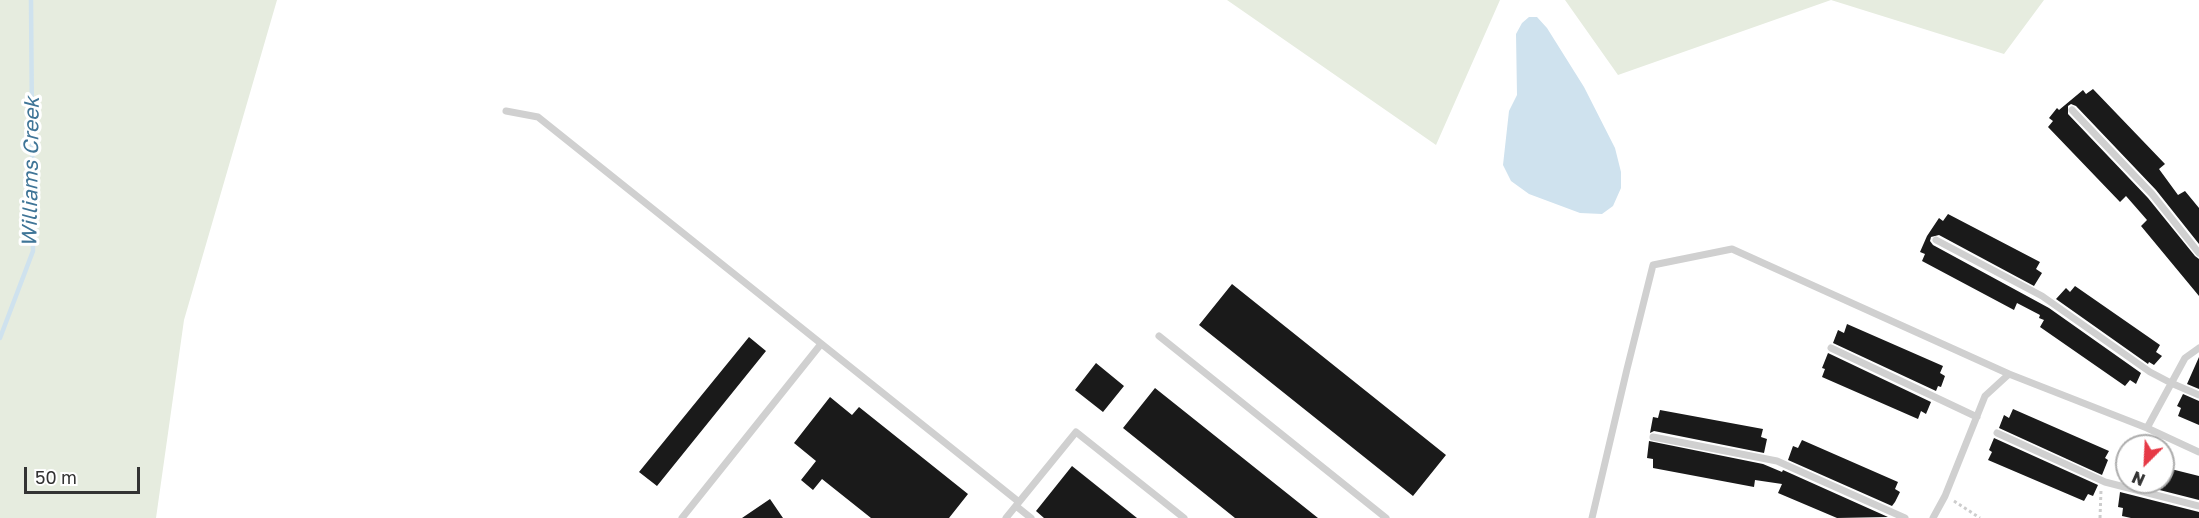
<!DOCTYPE html>
<style>
body{margin:0}
#map{position:relative;width:2199px;height:518px;overflow:hidden;background:#fff;font-family:"Golos Text",sans-serif}
canvas{display:block}
.north{position:absolute;left:2115px;top:434px;width:60px;height:60px;box-sizing:border-box;background:#fff;border:2px solid #adadad;border-radius:50%;rotate:204deg;font-size:16px;font-weight:700;line-height:24px;text-align:center;color:#333}
.north::after{content:'';display:block;margin:auto;width:21px;height:27px;background:#e63946;clip-path:polygon(50% 0,100% 100%,50% 72%,0 100%)}
.scale{position:absolute;left:24px;top:467px;width:116px;height:27px;box-sizing:border-box;border:3px solid #333;border-top:0;padding-left:8px;font-size:18px;line-height:21px;white-space:nowrap;color:#333;-webkit-text-stroke:4px #fff;paint-order:stroke}
</style>
<div id="map">
<canvas width="2199" height="518"></canvas>
<div class="north">N</div>
<div class="scale">50 m</div>
</div>
<script>
const c = document.querySelector('canvas').getContext('2d');
c.lineJoin = 'round';
function fillPath(path, color) {
  c.fillStyle = color;
  c.fill(path, 'evenodd');
}
function shape(rows) {
  const path = new Path2D();
  for (const r of rows) {
    path.moveTo(r[0], r[1]);
    for (let i = 2; i < r.length; i += 2) path.lineTo(r[i], r[i + 1]);
  }
  return path;
}
function stroke(path, color, width, dash) {
  c.strokeStyle = color;
  c.lineWidth = width;
  c.lineCap = dash ? 'butt' : 'round';
  c.setLineDash(dash || []);
  c.stroke(path);
}
function label(font, color, halo, rows, align = 'center') {
  c.font = font + ' "Golos Text",sans-serif';
  c.lineWidth = 6;
  c.setLineDash([]);
  c.textBaseline = 'middle';
  c.strokeStyle = halo;
  c.fillStyle = color;
  for (const [text, x, y, turn = 0] of rows) {
    c.save();
    c.translate(x, y);
    c.rotate((+turn || 0) * Math.PI / 180);
    c.textAlign = isNaN(turn) ? turn : align;
    if (halo) c.strokeText(text, 0, 0);
    c.fillText(text, 0, 0);
    c.restore();
  }
}
fillPath(shape([
 [0,0,277,0,184,320,156,518,0,518],
 [1227,0,1500,0,1436,145],
 [1565,0,2044,0,2004,54,1831,0,1618,75]
]), '#e6ecdf');
fillPath(shape([
 [1529,17,1537,17,1547,28,1584,87,1615,148,1621,172,1621,188,1613,206,1602,214,1580,213,1529,194,1511,181,1503,165,1509,111,1517,95,1516,34,1522,23]
]), '#cfe2ee');
stroke(shape([
 [0,338,33,251,31,0]
]), '#cfe2ee', 4.5);
fillPath(shape([
 [2093,89,2165,164,2159,169,2178,195,2185,191,2199,208,2199,244,2156,190,2076,106,2071,104,2068,106,2068,114,2148,198,2195,256,2199,259,2199,296,2141,226,2147,220,2126,196,2120,202,2048,127,2053,121,2049,118,2057,108,2059,110,2083,90,2086,94],
 [1948,214,2040,262,2036,269,2042,273,2034,286,1939,235,1931,237,1930,241,1933,245,2049,308,2141,373,2136,384,2130,380,2125,386,2040,327,2044,320,2039,318,2040,315,2017,303,2014,310,1922,261,1925,254,1920,252,1927,236,1939,218,1943,221],
 [1232,284,1446,455,1413,496,1199,325],
 [2075,286,2160,345,2156,352,2162,356,2154,365,2149,362,2148,364,2056,299,2066,288,2070,292],
 [1847,324,1943,366,1940,373,1945,376,1941,387,1938,386,1936,391,1833,343,1838,330,1844,333],
 [749,337,766,351,657,486,639,472],
 [1828,353,1931,402,1926,414,1921,411,1918,419,1822,377,1825,369,1822,368],
 [2199,357,2199,389,2187,384],
 [1096,363,1124,386,1103,412,1075,390],
 [1155,388,1318,518,1235,518,1123,428],
 [2183,394,2199,401,2199,425,2178,416,2181,408,2177,406],
 [830,397,852,415,859,407,968,494,949,518,871,518,822,479,813,490,801,480,816,461,794,443],
 [2013,409,2109,451,2105,458,2108,460,2102,475,1999,428,2004,415,2009,418],
 [1660,410,1763,429,1761,437,1767,439,1764,453,1654,431,1650,433,1653,417,1658,418],
 [1994,438,2098,485,2093,496,2088,494,2084,501,1988,460,1992,452,1989,450],
 [1802,440,1898,482,1895,489,1900,492,1895,502,1892,506,1788,460,1793,446,1798,448],
 [1649,441,1763,464,1782,472,1783,470,1888,517,1837,518,1778,493,1782,484,1755,480,1754,487,1653,468,1653,459,1647,458],
 [1072,466,1137,518,1044,518,1036,511],
 [2163,467,2199,476,2199,500,2128,482,2163,482],
 [2120,492,2199,512,2199,518,2131,518,2122,516,2123,508,2118,507],
 [770,499,783,518,742,518]
]), '#1a1a1a');
stroke(shape([
 [1954,501,1980,518],
 [2100,518,2101,490]
]), '#cdcdcd', 3, [3, 3]);
stroke(shape([
 [2072,110,2152,194,2199,253],
 [506,111,538,117,1019,502],
 [1936,240,2042,296,2150,372,2171,383,2199,395],
 [1159,336,1386,518],
 [1831,348,1977,417],
 [2147,428,2185,358,2199,348],
 [1997,433,2105,482,2199,506],
 [1653,437,1777,461,1905,518],
 [1016,506,1031,518],
 [682,518,821,344],
 [1006,518,1076,432,1184,518],
 [1592,518,1627,369,1653,265,1732,249,2009,374],
 [1933,518,1945,496,1985,396,2009,374,2147,428,2199,452]
]), '#d0d0d0', 7);
label('italic 21px', '#3f7597', '#fff', [
 ["Williams Creek",31,172,-89]
]);
</script>
